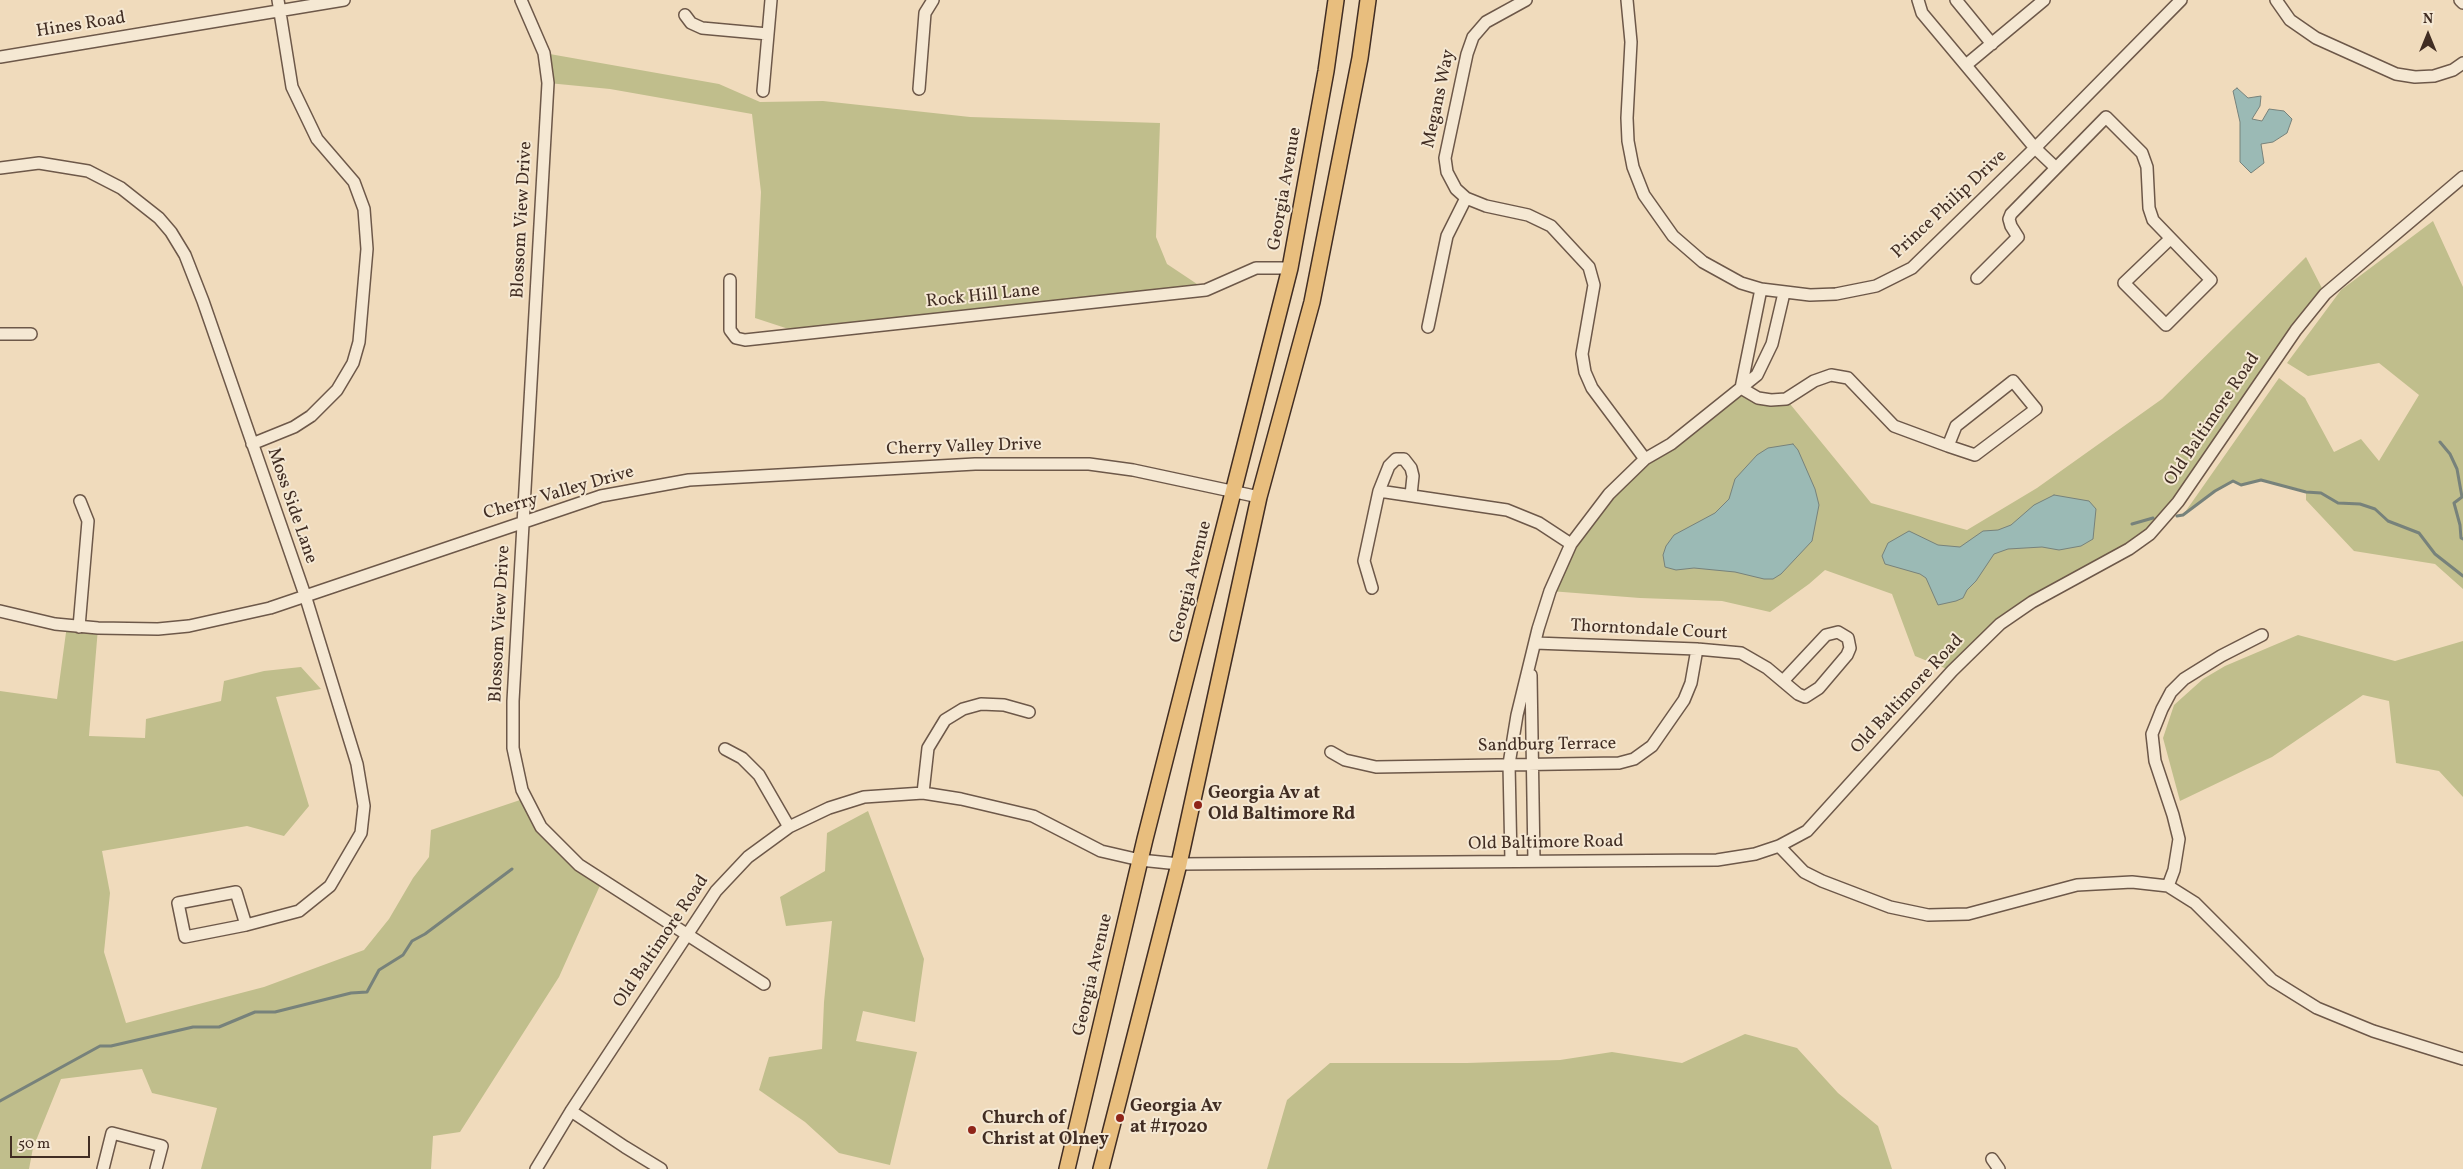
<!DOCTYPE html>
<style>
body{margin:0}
#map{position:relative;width:2463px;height:1169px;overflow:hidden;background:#f0dbbc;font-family:Vollkorn,serif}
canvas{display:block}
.north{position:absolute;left:2403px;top:10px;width:50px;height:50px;-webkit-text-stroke:4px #f5e8d3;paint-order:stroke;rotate:0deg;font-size:14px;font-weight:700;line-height:20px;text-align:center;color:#412d23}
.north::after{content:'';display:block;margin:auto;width:18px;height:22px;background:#412d23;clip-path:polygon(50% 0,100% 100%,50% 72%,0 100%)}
.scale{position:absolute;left:10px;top:1136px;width:80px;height:22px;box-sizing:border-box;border:2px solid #412d23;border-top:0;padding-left:6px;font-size:15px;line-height:18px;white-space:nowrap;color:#412d23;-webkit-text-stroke:4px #f5e8d3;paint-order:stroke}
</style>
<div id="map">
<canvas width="2463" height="1169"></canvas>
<div class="north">N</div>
<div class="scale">50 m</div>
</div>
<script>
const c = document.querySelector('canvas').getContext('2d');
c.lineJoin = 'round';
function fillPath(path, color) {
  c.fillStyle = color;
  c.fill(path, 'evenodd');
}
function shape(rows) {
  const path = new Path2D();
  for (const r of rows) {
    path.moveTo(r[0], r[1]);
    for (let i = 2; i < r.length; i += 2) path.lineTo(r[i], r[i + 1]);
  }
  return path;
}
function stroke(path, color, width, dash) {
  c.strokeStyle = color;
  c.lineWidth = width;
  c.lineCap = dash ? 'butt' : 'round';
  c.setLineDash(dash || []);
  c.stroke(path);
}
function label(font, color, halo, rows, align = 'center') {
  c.font = font + ' Vollkorn,serif';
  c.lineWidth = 4;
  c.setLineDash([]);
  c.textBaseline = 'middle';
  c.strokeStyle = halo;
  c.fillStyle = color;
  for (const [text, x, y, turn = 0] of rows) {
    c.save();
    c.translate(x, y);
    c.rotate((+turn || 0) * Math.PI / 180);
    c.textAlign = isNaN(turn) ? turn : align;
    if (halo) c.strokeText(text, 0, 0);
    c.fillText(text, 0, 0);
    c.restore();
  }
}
fillPath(shape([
 [544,53,719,84,760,102,823,101,970,117,1160,123,1156,237,1167,264,1206,290,807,335,755,318,761,192,752,114,610,89,548,83],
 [2433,221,2463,287,2463,589,2435,564,2354,551,2306,500,2306,492,2299,489,2261,480,2241,485,2233,482,2215,492,2183,515,2279,378,2305,398,2334,452,2361,439,2379,461,2419,395,2379,363,2308,376,2287,363,2341,290],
 [2306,257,2325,294,2150,534,2032,602,1952,671,1915,656,1892,594,1825,570,1809,584,1770,612,1722,601,1640,598,1550,591,1571,544,1609,494,1741,388,1758,398,1786,399,1871,503,1967,530,2037,488,2162,399],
 [67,625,98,628,89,736,145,738,146,719,221,701,224,681,264,671,301,667,321,689,276,697,309,806,284,836,247,826,102,851,110,893,104,952,126,1023,264,987,364,950,389,919,413,878,429,857,431,830,526,798,541,827,602,881,559,977,460,1132,433,1136,431,1169,201,1169,217,1108,152,1093,142,1069,61,1079,33,1148,29,1169,0,1169,0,691,57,699],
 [2298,635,2395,661,2463,641,2463,797,2439,771,2396,763,2389,701,2363,695,2272,757,2180,801,2163,738,2174,705,2203,679,2225,666],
 [868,811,924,959,915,1022,863,1011,856,1041,917,1052,890,1165,839,1153,805,1122,759,1090,769,1057,822,1049,824,1002,832,921,786,926,780,897,825,871,827,833],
 [1745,1034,1797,1048,1838,1093,1878,1126,1892,1169,1267,1169,1287,1100,1330,1063,1467,1063,1560,1060,1612,1052,1682,1063]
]), '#c0be8c');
const water = shape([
 [2237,88,2248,98,2261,96,2260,106,2252,119,2262,121,2269,109,2284,111,2292,119,2287,133,2273,142,2261,144,2264,163,2251,173,2240,162,2240,122,2233,91,2237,88],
 [1793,444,1798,450,1815,489,1819,505,1812,541,1781,574,1773,579,1764,579,1735,572,1694,568,1676,570,1665,567,1663,555,1666,546,1674,535,1715,513,1729,499,1735,479,1757,455,1768,448,1793,444],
 [2054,495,2089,501,2096,509,2093,539,2081,546,2059,550,2042,547,2008,549,1994,554,1976,581,1967,590,1963,598,1956,601,1938,605,1926,578,1920,574,1885,564,1882,556,1888,543,1909,531,1938,545,1960,547,1983,531,1998,530,2011,525,2034,505,2054,495]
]);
fillPath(water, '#9bbab5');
stroke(water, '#77827b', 1);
stroke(shape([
 [2440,442,2450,454,2457,469,2462,497,2454,503,2460,525,2461,538,2463,539],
 [2177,516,2183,515,2215,491,2233,481,2241,485,2261,480,2306,492,2321,493,2338,503,2360,504,2375,509,2388,521,2419,533,2435,554,2463,576],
 [2132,524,2153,518],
 [0,1101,100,1046,111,1046,193,1027,219,1027,255,1012,275,1012,351,993,367,992,379,970,403,955,412,941,425,934,512,869]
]), '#77827b', 3);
const minor = shape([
 [521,0,544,53,548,83,513,701,513,748,522,790,541,827,579,865,764,984],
 [1526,0,1486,22,1473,37,1467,54,1445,158,1447,172,1456,189,1466,198,1486,206,1528,215,1551,226,1589,267,1594,285,1582,354,1585,372,1592,388,1645,459],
 [1627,0,1631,42,1627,118,1628,141,1633,167,1644,195,1673,236,1703,262,1741,283,1761,289,1810,295,1836,294,1876,286,1912,268,2035,148,2181,0],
 [1918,0,1922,13,2035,148,2055,167],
 [1956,0,1992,44],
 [2276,0,2290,20,2316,38,2396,74,2415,77,2434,76,2453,70,2463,63],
 [2460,0,2463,3],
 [685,15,691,23,702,28,768,34],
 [0,57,344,0],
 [1966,65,2044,0],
 [919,89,925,13,933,0],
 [763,91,771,0],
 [0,168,39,163,88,171,121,188,159,218,171,232,185,255,203,301,305,595,357,764,364,806,361,833,330,886,299,911,246,925,185,937,178,903,236,892,246,925],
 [1977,278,2018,237,2011,226,2009,219,2011,214,2106,117,2142,153,2147,167,2149,208,2153,220,2211,280,2166,325,2124,283,2170,239],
 [730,280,730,330,736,338,745,340,1206,290,1256,268,1290,268],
 [1428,327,1447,236,1466,198],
 [0,334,31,334],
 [1741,388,1758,398,1771,400,1786,399,1814,381,1831,375,1848,378,1894,426,1948,446,1975,455,2036,409,2013,381,1956,426,1948,446],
 [1741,388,1761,289],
 [252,444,294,427,311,416,337,390,353,363,359,342,367,249,364,209,354,182,317,139,292,87,278,0],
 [1379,491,1389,466,1396,459,1404,459,1411,468,1413,476,1411,495],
 [1372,588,1364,561,1379,491,1507,510,1539,523,1571,544],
 [0,611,55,624,98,628,158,629,189,626,270,608,601,496,689,480,975,464,1089,464,1133,470,1259,497],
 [79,627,88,521,80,501],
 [1535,643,1697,649,1741,653,1767,668,1798,694,1805,697,1819,688,1847,655,1850,648,1848,638,1838,632,1826,635,1783,681],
 [1531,675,1534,861],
 [725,749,742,758,759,775,789,827],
 [1331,752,1345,760,1376,767,1619,763,1634,759,1652,746,1684,700,1691,683,1697,649],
 [923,793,928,748,945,720,963,709,981,704,1004,705,1029,712],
 [1779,846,1804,872,1822,881,1890,907,1928,915,1968,914,2077,885,2132,882,2168,886,2195,903,2272,980,2317,1008,2373,1031,2463,1059],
 [1511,861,1509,764,1517,715,1538,629,1550,591,1571,544,1609,494,1645,459,1671,444,1757,375,1772,344,1784,293],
 [2168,886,2174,870,2179,839,2173,815,2155,761,2152,734,2162,709,2171,692,2184,679,2221,656,2262,635],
 [571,1111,625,1147,661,1169],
 [1992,1159,1999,1169],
 [103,1169,112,1133,162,1146,156,1169],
 [536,1169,571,1111,716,891,748,857,789,827,829,808,864,797,923,793,961,799,1033,816,1101,851,1140,860,1179,864,1717,860,1755,854,1779,846,1807,831,1952,671,2000,624,2032,602,2129,549,2150,534,2178,502,2296,330,2325,294,2463,177]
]);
const major = shape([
 [1067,1169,1145,839,1290,268,1326,71,1336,0],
 [1101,1169,1179,864,1259,497,1312,302,1360,58,1368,0]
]);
stroke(minor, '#6d5849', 14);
stroke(major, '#412d23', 18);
stroke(minor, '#f5e8d3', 11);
stroke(major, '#e8be7e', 15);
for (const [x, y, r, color] of [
 [1198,805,5,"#8f2418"],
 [1120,1118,5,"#8f2418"],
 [972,1130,5,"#8f2418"]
]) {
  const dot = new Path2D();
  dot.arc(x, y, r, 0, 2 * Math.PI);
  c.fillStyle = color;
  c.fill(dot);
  stroke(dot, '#f5e8d3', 2);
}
label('18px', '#412d23', '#f5e8d3', [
 ["Hines Road",81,26,-9],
 ["Megans Way",1440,99,-78],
 ["Georgia Avenue",1286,189,-80],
 ["Prince Philip Drive",1950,205,-43],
 ["Blossom View Drive",523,220,-87],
 ["Rock Hill Lane",983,297,-6],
 ["Old Baltimore Road",2213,420,-56],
 ["Cherry Valley Drive",964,448,-2],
 ["Cherry Valley Drive",559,494,-16],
 ["Moss Side Lane",291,506,71],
 ["Georgia Avenue",1192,582,-76],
 ["Blossom View Drive",501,624,-87],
 ["Thorntondale Court",1649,631,3],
 ["Old Baltimore Road",1908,695,-47],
 ["Sandburg Terrace",1547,746,-1],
 ["Old Baltimore Road",1546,844,-1],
 ["Old Baltimore Road",662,942,-56],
 ["Georgia Avenue",1094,975,-77]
]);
label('bold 18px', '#412d23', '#f5e8d3', [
 ["Georgia Av at",1208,795],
 ["Old Baltimore Rd",1208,816],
 ["Georgia Av",1130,1108],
 ["at #17020",1130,1129],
 ["Church of",982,1120],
 ["Christ at Olney",982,1141]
], 'left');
</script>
